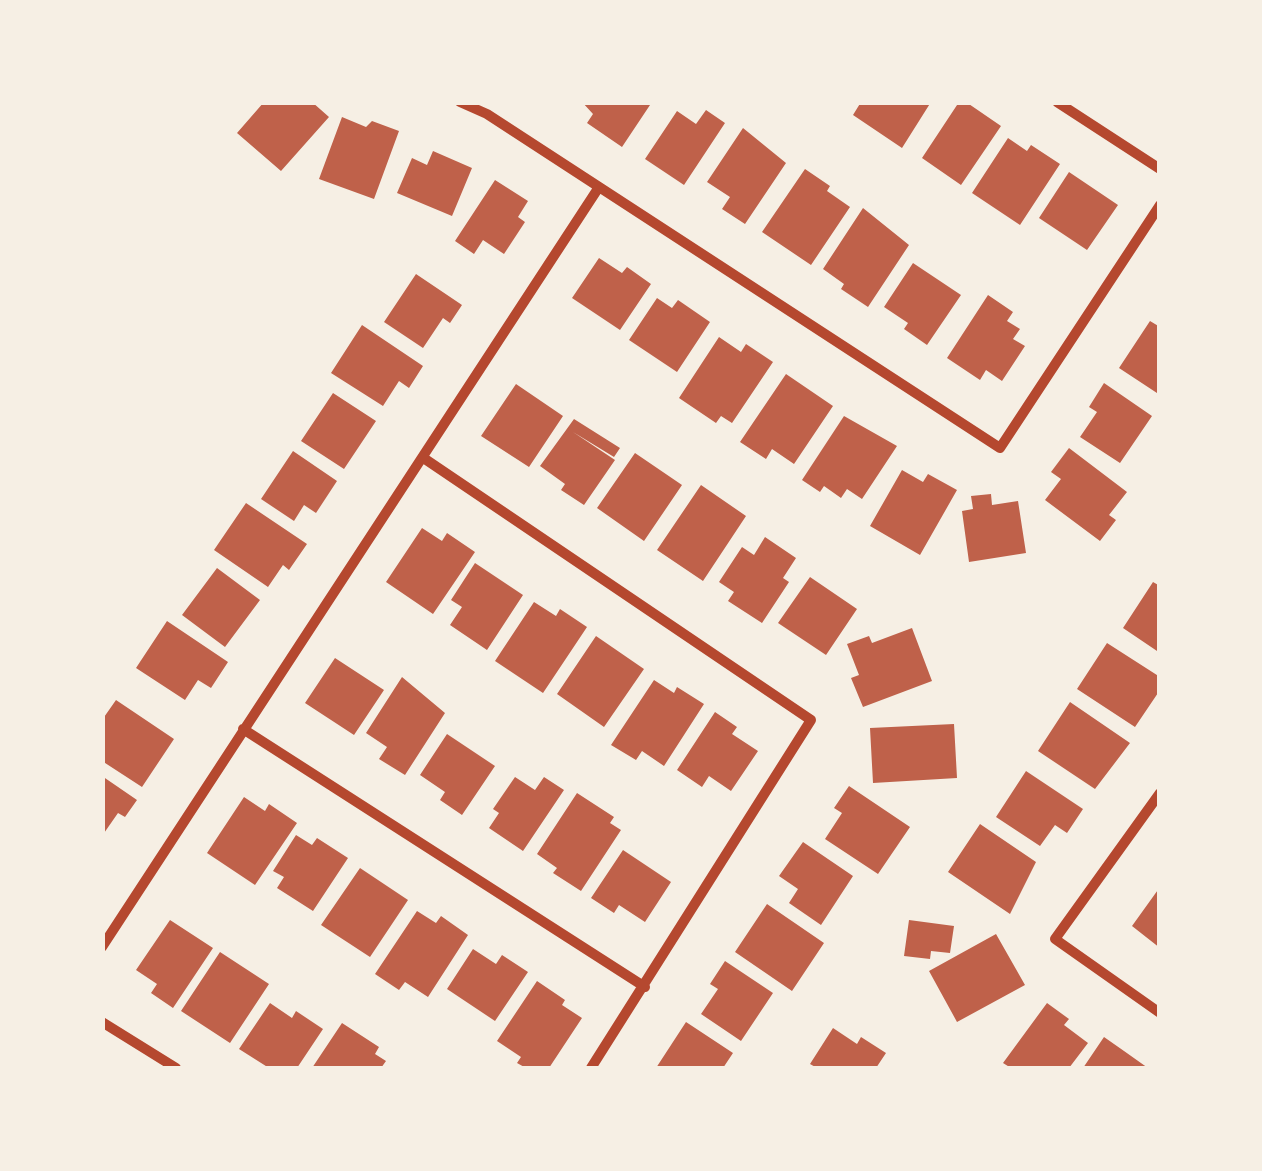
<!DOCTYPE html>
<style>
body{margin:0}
#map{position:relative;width:1262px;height:1171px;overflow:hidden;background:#f6efe4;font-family:Lato,sans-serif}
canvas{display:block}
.frame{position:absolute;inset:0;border:105px solid #f6efe4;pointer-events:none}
</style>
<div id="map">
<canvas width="1262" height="1171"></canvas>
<div class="frame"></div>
</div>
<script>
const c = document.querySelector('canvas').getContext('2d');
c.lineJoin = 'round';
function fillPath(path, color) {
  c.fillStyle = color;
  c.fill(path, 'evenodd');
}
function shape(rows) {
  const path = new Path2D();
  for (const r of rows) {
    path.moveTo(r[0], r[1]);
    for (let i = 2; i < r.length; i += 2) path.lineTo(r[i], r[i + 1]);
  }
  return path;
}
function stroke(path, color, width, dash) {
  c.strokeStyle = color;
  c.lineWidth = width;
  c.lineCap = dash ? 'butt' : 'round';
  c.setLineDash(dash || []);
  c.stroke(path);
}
fillPath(shape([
 [264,102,312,102,329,117,281,171,237,133],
 [582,102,652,102,622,147,587,123,593,114],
 [861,102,931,102,902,148,853,115],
 [959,102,966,102,1001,126,961,185,922,158],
 [706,110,725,123,684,185,645,159,677,111,696,124],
 [342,117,366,127,372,121,399,131,374,199,319,179],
 [743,128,786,163,745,224,722,209,730,197,707,182],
 [1008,138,1027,151,1031,145,1060,164,1020,225,972,193],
 [433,151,472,168,452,216,397,193,412,158,427,165],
 [805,169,830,186,827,191,850,207,811,265,762,232],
 [1069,172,1118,205,1087,250,1039,218],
 [495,180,528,201,518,217,525,222,504,254,483,240,474,254,455,241],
 [863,208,909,245,868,307,841,289,844,284,823,269],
 [599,258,622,273,627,267,651,284,620,330,572,298],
 [913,263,961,295,927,345,904,329,908,323,884,307],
 [416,274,462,305,450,323,443,318,423,348,384,322],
 [988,295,1013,312,1007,321,1020,329,1013,339,1025,346,1002,381,986,370,980,380,947,358],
 [657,298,672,308,678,300,710,322,677,372,629,340],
 [1150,321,1160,327,1160,395,1119,368],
 [362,325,423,366,409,388,399,381,383,406,331,373],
 [719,337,741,352,746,344,773,362,732,423,721,416,716,423,679,398],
 [786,374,833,406,794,464,772,449,766,459,740,442],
 [1104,383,1152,416,1120,463,1080,437,1097,412,1089,407],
 [516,384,563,416,529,467,481,436],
 [333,393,376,421,344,469,301,441],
 [844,416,897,446,862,499,847,489,841,498,824,486,820,492,802,480],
 [574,419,620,448,614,457,573,432,615,460,584,505,561,490,565,484,540,466],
 [1069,448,1127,492,1109,515,1116,520,1100,541,1045,500,1061,479,1051,472],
 [293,451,337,481,316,513,304,505,294,521,261,499],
 [635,453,682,485,644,541,597,508],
 [902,470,923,482,928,474,957,490,920,555,870,526],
 [701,485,746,516,703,581,657,550],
 [991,494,992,505,1018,501,1026,553,969,562,962,511,973,509,971,496],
 [246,503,307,544,289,570,283,565,268,587,214,550],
 [422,528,442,541,447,533,475,552,433,614,386,582],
 [765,537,796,558,783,578,789,582,762,623,728,601,734,592,719,582,742,547,754,555],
 [475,563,523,595,487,650,450,625,462,607,451,600],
 [217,568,260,600,225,647,182,615],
 [810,577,857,609,826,655,778,623],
 [1153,582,1160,586,1160,653,1123,628],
 [534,602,556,616,560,609,587,627,543,693,495,661],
 [167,621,228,662,211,688,198,680,185,700,136,668],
 [912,628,932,681,863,707,851,678,859,675,847,644,869,636,872,643],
 [596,636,644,669,604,727,557,694],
 [1107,643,1160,677,1160,690,1135,727,1077,689],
 [335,658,384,690,354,735,305,703],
 [402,677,445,713,405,775,379,759,387,747,366,733],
 [654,680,674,693,677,687,704,704,664,766,642,751,636,760,611,745],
 [116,700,174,739,142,787,102,761,102,720],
 [1070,702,1130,743,1095,789,1038,751],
 [715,712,737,727,732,734,758,751,731,791,709,776,702,787,677,770],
 [954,724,957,778,873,783,870,728],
 [447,734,495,766,462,815,440,800,445,792,420,775],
 [1026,771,1083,809,1067,833,1055,825,1040,846,996,817],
 [102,776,137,800,125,817,118,813,102,836],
 [515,777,535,790,544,777,564,790,523,851,489,828,499,813,493,809],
 [849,786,910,827,878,874,825,839,842,813,834,808],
 [577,793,614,817,610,823,621,830,581,891,553,873,557,868,537,854],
 [244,797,265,811,269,804,297,823,255,885,207,853],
 [980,824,1036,862,1010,914,948,872],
 [296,835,312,845,317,838,348,858,313,911,277,888,284,877,273,871],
 [803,842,853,876,821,925,789,903,798,889,779,876],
 [623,850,671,882,645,922,619,905,614,913,591,898],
 [360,868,408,900,370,957,321,925],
 [1160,887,1160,948,1132,926],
 [767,904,824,943,792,991,735,952],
 [417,911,436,923,441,916,468,935,428,997,405,982,399,990,375,974],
 [170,920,213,948,173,1008,151,993,157,984,136,970],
 [909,920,954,926,950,953,931,951,930,959,904,956],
 [996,934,1025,985,957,1022,929,971],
 [473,949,496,964,502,955,528,972,495,1021,447,989],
 [220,952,269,984,230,1043,181,1011],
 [725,961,773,993,741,1041,701,1014,718,989,710,984],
 [537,981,565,1000,562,1005,582,1018,549,1068,526,1068,517,1063,521,1057,497,1041],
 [270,1003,292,1018,296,1011,323,1029,297,1068,269,1068,239,1049],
 [1047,1003,1069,1019,1064,1025,1088,1043,1069,1068,1011,1068,1003,1063],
 [686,1022,733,1053,723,1068,656,1068],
 [342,1023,379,1047,375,1054,386,1061,381,1068,312,1068],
 [833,1028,857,1044,861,1037,886,1053,876,1068,817,1068,810,1064],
 [1104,1037,1124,1051,1148,1068,1083,1068]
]), '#bf614a');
stroke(shape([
 [460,102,487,114,1000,448,1160,205],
 [1057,102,1160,169],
 [425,459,811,720,591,1068],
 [243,729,645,987],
 [1160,793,1055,939,1160,1013],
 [102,947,599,187],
 [102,1022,176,1068]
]), '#b5482f', 10);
</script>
